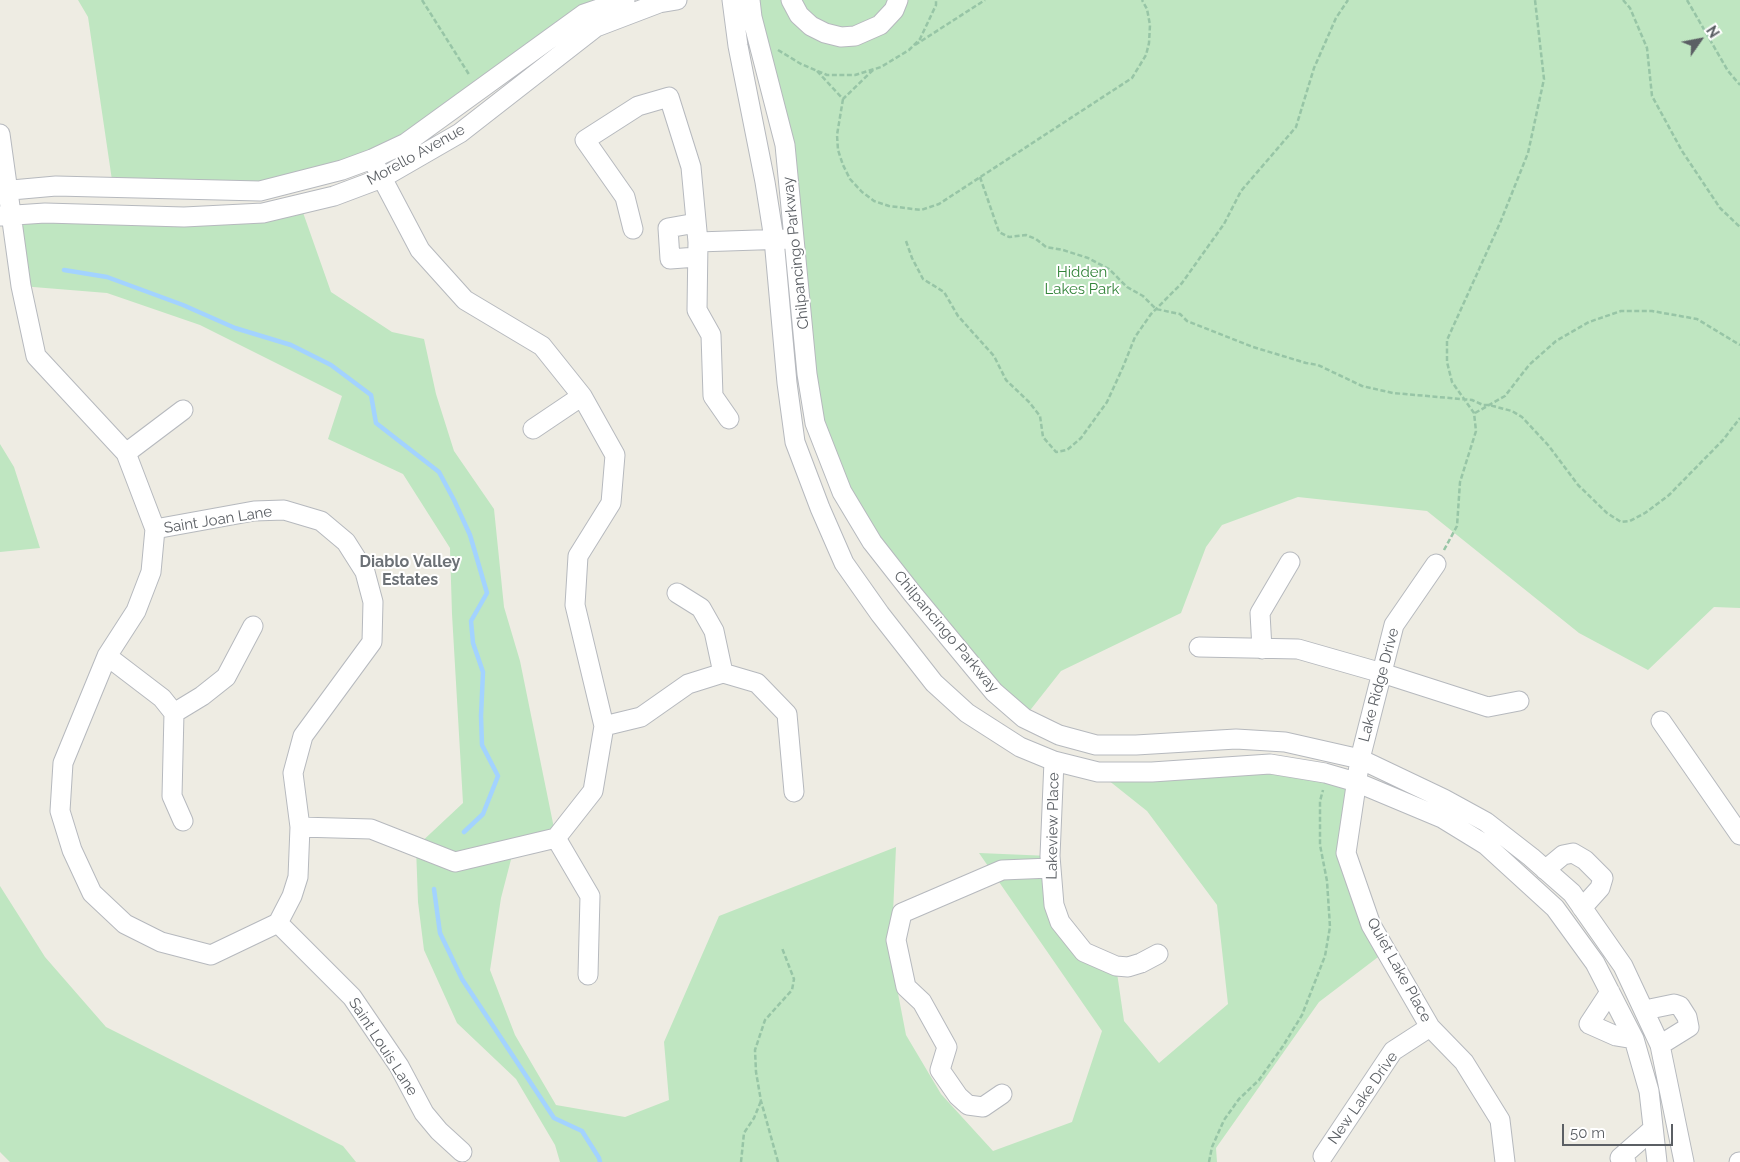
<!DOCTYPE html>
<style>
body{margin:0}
#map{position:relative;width:1740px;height:1162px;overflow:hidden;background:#eeece3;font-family:Raleway,sans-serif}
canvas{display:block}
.north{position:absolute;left:1675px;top:15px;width:50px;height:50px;-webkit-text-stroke:4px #fff;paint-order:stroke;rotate:57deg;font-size:14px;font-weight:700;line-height:20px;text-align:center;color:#5b5f64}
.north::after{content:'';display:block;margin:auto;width:18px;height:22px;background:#5b5f64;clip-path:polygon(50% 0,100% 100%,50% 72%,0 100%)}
.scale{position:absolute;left:1562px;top:1124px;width:111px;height:22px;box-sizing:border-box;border:2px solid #5b5f64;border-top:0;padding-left:6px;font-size:15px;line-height:18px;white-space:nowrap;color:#5b5f64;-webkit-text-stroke:4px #fff;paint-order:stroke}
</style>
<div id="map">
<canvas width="1740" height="1162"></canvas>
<div class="north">N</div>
<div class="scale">50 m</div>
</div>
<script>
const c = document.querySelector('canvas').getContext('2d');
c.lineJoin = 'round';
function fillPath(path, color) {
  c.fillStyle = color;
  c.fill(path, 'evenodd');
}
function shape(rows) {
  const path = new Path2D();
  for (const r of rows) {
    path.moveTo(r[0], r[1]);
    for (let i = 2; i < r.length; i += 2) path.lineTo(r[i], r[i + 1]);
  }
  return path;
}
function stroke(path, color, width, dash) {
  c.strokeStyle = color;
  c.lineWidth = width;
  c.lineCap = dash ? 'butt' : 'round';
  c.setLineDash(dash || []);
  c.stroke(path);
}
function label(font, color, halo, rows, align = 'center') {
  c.font = font + ' Raleway,sans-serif';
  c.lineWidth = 4;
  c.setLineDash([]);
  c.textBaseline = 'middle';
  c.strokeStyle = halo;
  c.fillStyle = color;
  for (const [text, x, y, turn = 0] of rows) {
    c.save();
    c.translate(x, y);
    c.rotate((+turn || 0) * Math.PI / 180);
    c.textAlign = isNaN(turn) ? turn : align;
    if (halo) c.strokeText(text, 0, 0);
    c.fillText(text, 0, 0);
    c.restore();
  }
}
fillPath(shape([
 [78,0,625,0,406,143,260,191,113,187,88,17],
 [750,0,1740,0,1740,608,1714,607,1648,670,1579,633,1427,511,1298,497,1222,525,1206,547,1181,613,1061,671,1024,718,872,542,815,423,796,248],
 [300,204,331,292,392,332,424,339,436,394,454,451,494,509,504,607,520,661,556,838,514,848,501,898,490,970,515,1035,556,1105,625,1117,669,1100,664,1042,719,916,896,847,891,957,906,1035,941,1094,993,1151,1072,1122,1102,1031,979,853,1050,856,1060,922,1116,966,1124,1021,1159,1063,1228,1004,1217,905,1147,811,1098,772,1270,764,1356,782,1346,853,1386,951,1319,1002,1216,1148,1217,1162,560,1162,555,1145,516,1079,457,1023,424,950,418,902,416,847,463,803,452,614,450,548,403,474,328,439,342,396,200,325,107,293,21,286,11,215],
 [0,444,14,467,40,548,0,552],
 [0,886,45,957,106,1027,343,1146,356,1162,10,1162,0,1152]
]), '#bfe6c1');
stroke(shape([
 [64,270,107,277,183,305,235,328,291,345,331,365,371,395,376,423,439,472,454,500,470,535,487,593,471,621,473,643,483,672,481,716,482,745,498,776,483,814,464,832],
 [434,889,440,933,462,979,554,1118,582,1131,599,1158,600,1162]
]), '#a3d3ff', 4.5);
const minor = shape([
 [732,0,738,46,765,182,774,239,787,383,795,442,820,508,844,563,880,614,934,683,967,713,1020,747,1054,761,1098,772,1152,772,1270,764,1325,773,1356,782,1442,818,1486,845,1555,908,1595,963,1634,1039,1649,1091,1657,1162],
 [750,0,752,17,785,145,807,374,815,423,842,492,872,542,912,593,994,692,1024,718,1059,735,1096,745,1136,745,1236,739,1285,742,1360,759,1444,799,1486,822,1531,857,1572,893,1623,966,1660,1045,1684,1162],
 [791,0,799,15,811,26,825,33,841,37,855,36,880,25,894,10,898,0],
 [0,134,21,286,36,356,126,453,155,529,151,572,136,611,107,656,63,763,60,811,72,850,92,893,125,924,161,942,211,955,278,923,292,896,298,877,300,827,293,773,303,736,372,642,373,602,365,572,346,542,321,521,284,510,254,511,155,529],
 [0,191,56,186,260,191,342,170,372,159,406,143,584,14,625,0],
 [0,216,45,213,184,217,263,213,334,196,382,178,460,133,596,27,659,3,677,0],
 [696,223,668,228,670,259,697,257],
 [633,229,625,197,585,140,638,106,669,97,691,167,698,242,697,310,711,335,713,396,729,419],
 [698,242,787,239],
 [533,429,582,396],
 [126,453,183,410],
 [1436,564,1394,625,1360,759,1346,853,1371,925,1430,1027,1464,1062,1500,1120,1505,1162],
 [677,593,701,608,714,631,723,673],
 [1199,647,1298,649,1382,673,1488,707,1519,701],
 [1262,649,1260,613,1290,562],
 [107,656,162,698,174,713,172,796,183,821],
 [174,713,202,696,226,677,253,626],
 [1661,721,1740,835],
 [604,726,641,717,688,684,723,673,757,683,787,714,794,792],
 [1054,761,1050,856,1054,905,1060,922,1084,952,1116,966,1128,967,1141,963,1158,954],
 [300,827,371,829,455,862,556,838,593,791,604,726,575,605,578,556,611,503,615,455,582,396,542,346,465,300,420,250,372,159],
 [556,838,590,896,588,975],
 [1545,870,1563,855,1573,853,1585,860,1603,878,1600,888,1582,908],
 [278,923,352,997,399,1066,424,1113,439,1131,462,1152],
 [1610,992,1589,1024,1616,1036,1634,1039],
 [1645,1010,1674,1004,1680,1006,1687,1017,1689,1027,1660,1045],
 [1002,1094,983,1107,968,1105,958,1096,940,1070,947,1047,922,1002,906,987,896,940,902,913,1002,870,1051,868],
 [1323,1156,1393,1051,1430,1027],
 [1626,1162,1620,1158,1653,1129],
 [1739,1162,1740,1162]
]);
stroke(minor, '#b6b9be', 21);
stroke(shape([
 [422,0,470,76],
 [1623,0,1630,8,1647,48,1652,96,1682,151,1720,208,1740,227],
 [1687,0,1728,71,1740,85],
 [915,45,985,0],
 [778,50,801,64,827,75,855,75,881,67,909,50,920,39,936,5,936,0],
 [817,71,843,99,873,70],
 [843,99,837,135,838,150,843,165,850,179,862,192,874,201,889,206,921,210,939,204,1132,78,1146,55,1149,43,1150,25,1147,9,1142,0],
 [980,177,999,232,1009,237,1026,235,1036,239,1046,247,1063,250,1088,258,1109,269,1127,287,1143,296,1156,309,1180,314,1187,321,1253,347,1306,363,1318,365,1362,386,1393,393,1472,400,1483,405,1489,405,1512,411,1522,417,1548,445,1578,485,1607,513,1621,522,1630,521,1645,513,1669,495,1723,440,1740,418],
 [906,241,912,258,923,279,944,292,958,316,994,356,1006,380,1029,402,1040,416,1043,437,1056,452,1067,450,1081,438,1107,402,1123,367,1135,337,1151,314,1182,283,1224,224,1241,191,1296,127,1314,68,1336,18,1348,0],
 [1475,413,1505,396,1529,365,1556,341,1589,322,1621,311,1652,311,1697,319,1740,345],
 [1444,550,1457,526,1460,482,1476,431,1474,413,1452,382,1447,362,1447,340,1500,223,1528,153,1544,79,1535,0],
 [741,1162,744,1133,754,1118,761,1101],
 [778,1162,761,1101,756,1072,755,1050,765,1020,792,990,794,979,782,948],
 [1209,1162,1212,1147,1224,1120,1239,1099,1259,1080,1283,1046,1302,1015,1325,956,1330,927,1327,881,1320,845,1320,801,1323,790]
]), '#97c5a6', 2.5, [5, 2.5]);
stroke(minor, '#fff', 19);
label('15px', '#5b5f64', '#fff', [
 ["Morello Avenue",416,155,-29],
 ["Chilpancingo Parkway",796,253,-96],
 ["Saint Joan Lane",218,520,-9],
 ["Chilpancingo Parkway",946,632,50],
 ["Lake Ridge Drive",1379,685,-75],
 ["Lakeview Place",1053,826,-89],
 ["Quiet Lake Place",1399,970,61],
 ["Saint Louis Lane",383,1047,57],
 ["New Lake Drive",1363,1098,-55]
]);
label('15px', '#33843a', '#fff', [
 ["Hidden",1082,272],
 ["Lakes Park",1082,289]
]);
label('bold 16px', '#6c7176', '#fff', [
 ["Diablo Valley",410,562],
 ["Estates",410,580]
]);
</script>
